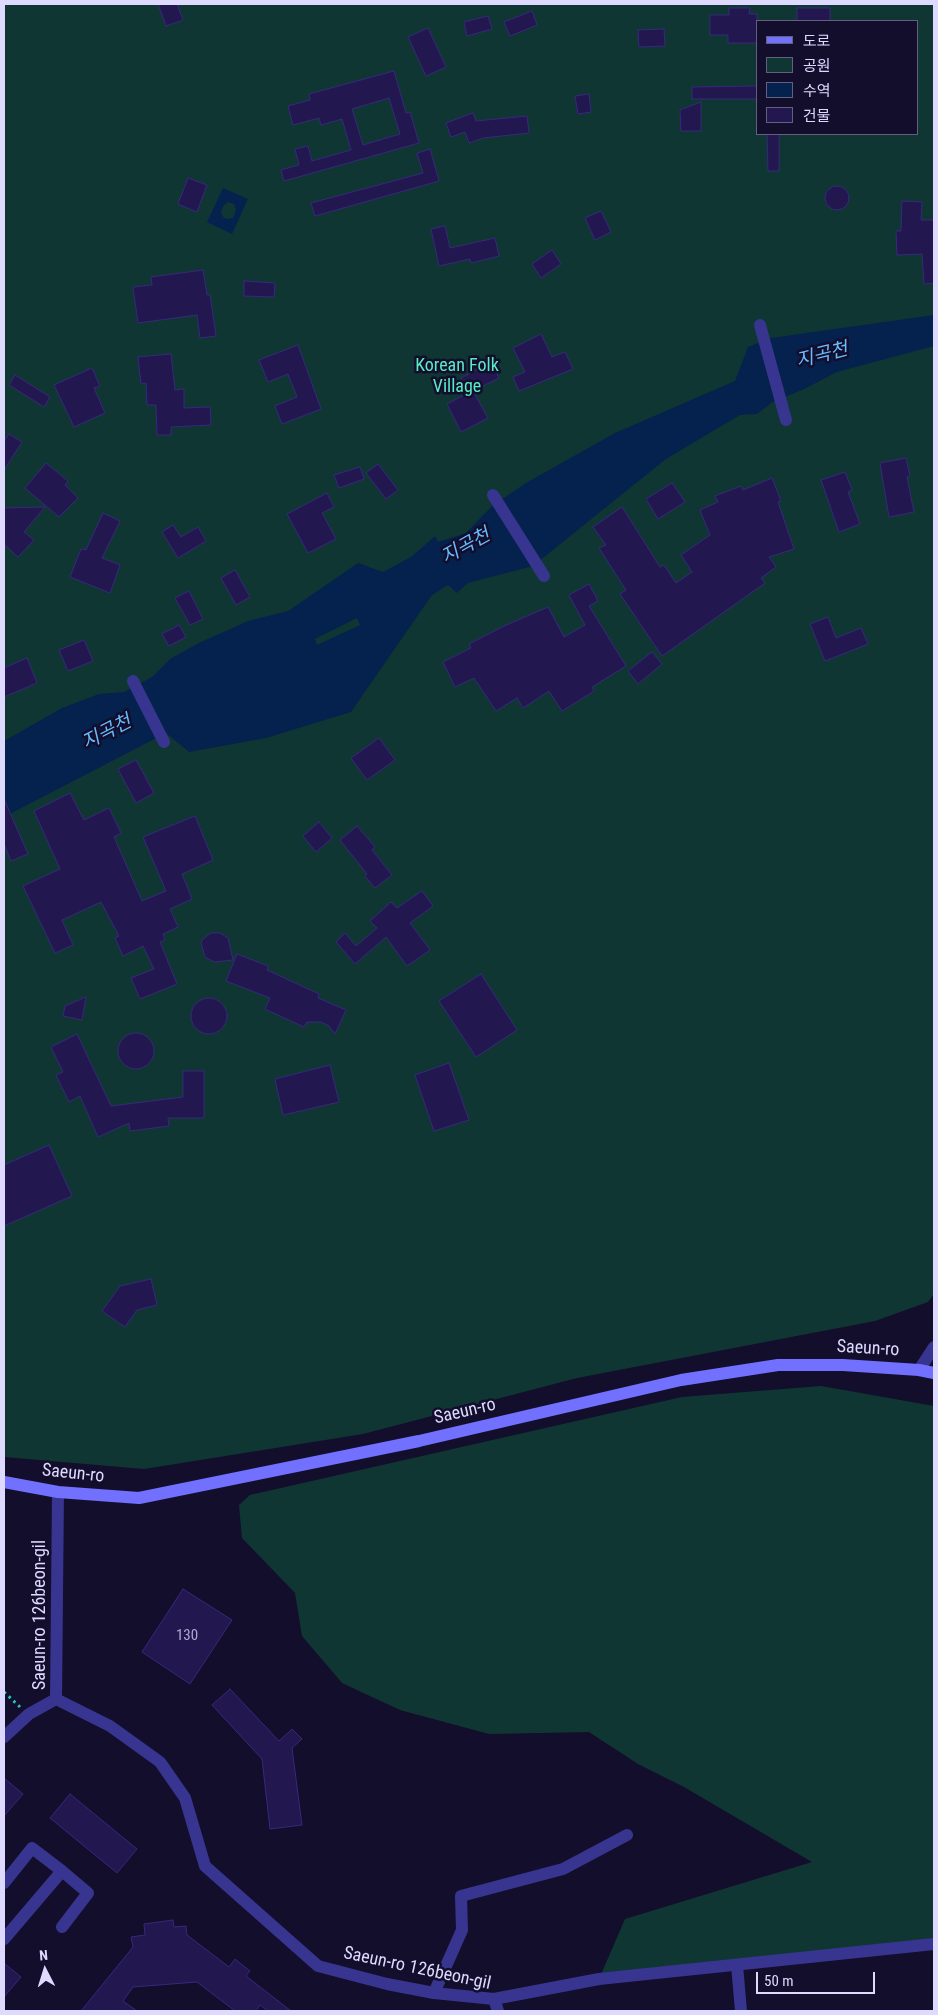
<!DOCTYPE html>
<meta charset="utf-8">
<style>
body{margin:0}
#map{position:relative;width:938px;height:2015px;overflow:hidden;background:#130e2c;font-family:"Roboto Condensed","Noto Sans KR",sans-serif}
canvas{display:block}
.frame{position:absolute;inset:0;border:5px solid #ddd9ff;pointer-events:none}
.legend{position:absolute;left:756px;top:20px;width:162px;height:115px;box-sizing:border-box;background:#130e2c;border:1px solid #645f80;margin:0;padding:6px 9px;list-style:none;font-size:15px;color:#ddd9ff}
.legend li{display:flex;align-items:center;gap:10px;height:25px}
.legend b{width:25px;border:1px solid #645f80}
.north{position:absolute;left:20px;top:1945px;width:50px;height:50px;-webkit-text-stroke:4px #130e2c;paint-order:stroke;rotate:355deg;font-size:14px;font-weight:700;line-height:20px;text-align:center;color:#ddd9ff}
.north::after{content:'';display:block;margin:auto;width:18px;height:22px;background:#ddd9ff;clip-path:polygon(50% 0,100% 100%,50% 72%,0 100%)}
.scale{position:absolute;left:756px;top:1972px;width:119px;height:22px;box-sizing:border-box;border:2px solid #ddd9ff;border-top:0;padding-left:6px;font-size:15px;line-height:18px;white-space:nowrap;color:#ddd9ff;-webkit-text-stroke:4px #130e2c;paint-order:stroke}
</style>
<div id="map">
<canvas width="938" height="2015"></canvas>
<div class="frame"></div>
<ul class="legend">
<li><b style="height:6px;background:#7170ff"></b>도로</li>
<li><b style="height:14px;background:#103634"></b>공원</li>
<li><b style="height:14px;background:#05214e"></b>수역</li>
<li><b style="height:14px;background:#22184f"></b>건물</li>
</ul>
<div class="north">N</div>
<div class="scale">50 m</div>
</div>
<script>
const c = document.querySelector('canvas').getContext('2d');
c.lineJoin = 'round';
function fillPath(path, color) {
  c.fillStyle = color;
  c.fill(path, 'evenodd');
}
function shape(rows) {
  const path = new Path2D();
  for (const r of rows) {
    if (r.length === 3) {
      path.moveTo(r[0] + r[2], r[1]);
      path.arc(r[0], r[1], r[2], 0, 2 * Math.PI);
      continue;
    }
    path.moveTo(r[0], r[1]);
    for (let i = 2; i < r.length; i += 2) path.lineTo(r[i], r[i + 1]);
  }
  return path;
}
function stroke(path, color, width, dash) {
  c.strokeStyle = color;
  c.lineWidth = width;
  c.lineCap = dash ? 'butt' : 'round';
  c.setLineDash(dash || []);
  c.stroke(path);
}
function label(font, color, halo, rows, align = 'center') {
  c.font = font + ' "Roboto Condensed","Noto Sans KR",sans-serif';
  c.lineWidth = 5;
  c.setLineDash([]);
  c.textBaseline = 'middle';
  c.strokeStyle = halo;
  c.fillStyle = color;
  for (const [text, x, y, turn = 0] of rows) {
    c.save();
    c.translate(x, y);
    c.rotate((+turn || 0) * Math.PI / 180);
    c.textAlign = isNaN(turn) ? turn : align;
    if (halo) c.strokeText(text, 0, 0);
    c.fillText(text, 0, 0);
    c.restore();
  }
}
fillPath(shape([
 [4,4,934,4,934,1294,928,1302,875,1321,577,1378,363,1434,144,1469,4,1457],
 [757,21,917,21,917,134,757,134],
 [821,1386,934,1406,934,1939,599,1979,625,1919,812,1862,684,1787,638,1764,589,1732,489,1734,400,1710,342,1683,302,1636,295,1593,242,1538,239,1505,250,1495,682,1397]
]), '#103634');
fillPath(shape([
 [223,188,248,199,232,234,207,222],
 [228,202,234,204,236,210,233,218,228,219,224,218,221,213,223,206],
 [934,315,934,346,837,372,804,389,773,402,757,414,740,415,666,459,533,566,468,583,457,593,448,585,432,595,351,712,266,738,189,752,166,733,4,817,4,741,62,708,99,694,124,692,152,677,170,659,199,643,248,621,288,611,358,563,383,572,411,557,435,536,438,542,466,533,492,506,526,483,615,433,735,381,748,347,771,338],
 [357,618,360,625,317,645,315,639]
]), '#05214e');
const building = shape([
 [158,4,177,4,183,20,166,26,158,4],
 [729,8,750,8,749,14,757,14,757,43,728,43,728,35,710,35,710,15,729,15,729,8],
 [797,8,830,8,830,21,797,21,797,8],
 [532,11,537,25,510,36,504,22,532,11],
 [488,16,492,29,467,36,464,22,488,16],
 [428,28,446,67,426,76,408,37,428,28],
 [664,29,665,46,639,47,638,30,664,29],
 [394,71,406,113,410,112,419,143,284,181,281,170,299,165,295,149,308,146,312,161,351,150,342,119,321,125,319,118,293,125,288,106,310,100,309,94,394,71],
 [389,98,400,134,363,145,352,109,389,98],
 [757,86,757,99,692,99,692,87,757,86],
 [589,94,591,112,578,114,575,96,589,94],
 [701,102,701,131,681,131,680,110,701,102],
 [473,113,476,121,527,116,529,133,483,138,469,143,465,132,451,137,446,123,473,113],
 [767,134,779,134,779,171,768,171,767,134],
 [430,149,439,181,315,216,311,203,423,173,417,153,430,149],
 [188,178,207,185,197,212,178,204,188,178],
 [837,198,12],
 [902,201,922,202,921,220,934,220,934,283,924,284,922,254,897,255,896,231,901,231,902,201],
 [601,211,611,232,595,240,585,218,601,211],
 [445,226,450,248,495,238,499,256,471,263,470,259,439,266,431,229,445,226],
 [552,250,561,264,541,278,532,264,552,250],
 [203,270,207,295,210,295,216,336,200,338,197,315,138,323,133,287,152,285,151,277,203,270],
 [244,281,275,283,274,297,244,296,244,281],
 [541,334,552,357,565,352,573,369,519,391,513,377,525,372,513,348,541,334],
 [298,345,321,409,282,424,275,406,297,397,288,374,268,382,259,360,298,345],
 [171,354,175,390,184,389,184,408,210,407,211,425,171,427,171,435,157,435,156,405,147,405,146,383,141,384,138,357,171,354],
 [490,363,499,378,473,391,488,418,461,432,447,404,468,393,461,378,490,363],
 [92,368,100,386,94,388,105,413,74,427,54,385,92,368],
 [15,375,50,397,44,407,9,385,15,375],
 [9,434,22,442,4,470,4,441,9,434],
 [906,458,910,476,907,477,914,512,889,517,880,463,906,458],
 [46,463,68,481,65,485,78,498,59,517,25,488,46,463],
 [378,464,398,490,386,499,366,473,378,464],
 [360,467,364,479,339,488,334,475,360,467],
 [845,472,852,490,848,492,860,524,839,532,821,480,845,472],
 [772,478,781,501,778,502,794,549,769,557,776,567,761,578,765,583,662,656,620,594,626,590,599,548,606,545,593,527,622,507,660,567,664,565,676,583,692,572,681,555,710,535,700,510,718,502,715,496,741,486,743,490,772,478],
 [672,483,685,502,658,519,646,499,672,483],
 [327,493,334,507,322,513,336,539,308,553,287,514,327,493],
 [45,507,24,532,34,540,18,557,4,544,4,508,45,507],
 [103,513,120,521,102,558,120,565,110,593,70,577,81,549,86,550,103,513],
 [173,525,181,537,198,527,206,541,178,558,162,532,173,525],
 [235,570,250,597,236,605,221,578,235,570],
 [589,584,598,601,589,606,626,666,592,687,594,691,562,711,549,691,523,708,517,698,496,711,474,678,455,687,443,662,471,648,469,644,504,626,548,607,564,637,585,625,569,595,589,584],
 [189,591,203,619,190,625,175,598,189,591],
 [828,617,836,638,861,628,868,644,825,661,810,624,828,617],
 [179,625,186,637,169,646,162,634,179,625],
 [84,640,93,661,68,671,59,650,84,640],
 [652,652,662,664,638,684,628,671,652,652],
 [27,658,37,683,4,697,4,668,27,658],
 [379,738,395,760,367,780,351,758,379,738],
 [136,760,154,793,136,803,118,769,136,760],
 [70,793,84,820,109,808,121,833,114,837,142,901,166,891,143,837,195,816,213,860,182,874,192,899,170,909,178,927,163,934,165,940,160,942,177,984,140,999,131,978,154,969,143,946,123,956,115,938,119,936,101,902,62,920,73,945,55,953,23,886,60,869,34,811,70,793],
 [4,799,28,854,11,861,4,844,4,799],
 [319,822,332,838,316,852,303,836,319,822],
 [357,826,375,847,372,850,392,875,375,888,365,876,367,874,340,840,357,826],
 [422,891,433,906,410,923,430,950,407,966,386,937,355,964,336,942,345,933,356,946,377,928,370,921,391,902,397,908,422,891],
 [211,933,220,933,228,938,233,960,214,962,205,957,201,943,203,939,211,933],
 [237,954,268,966,267,970,319,994,318,998,346,1010,335,1034,329,1026,321,1022,307,1022,304,1027,265,1009,270,998,226,981,237,954],
 [481,974,517,1030,476,1057,439,1001,481,974],
 [86,997,82,1020,63,1016,65,1006,86,997],
 [209,1016,18],
 [136,1051,18],
 [77,1034,111,1106,183,1097,183,1071,204,1071,204,1118,168,1118,169,1126,130,1131,129,1123,98,1137,80,1096,69,1102,56,1075,63,1072,51,1047,77,1034],
 [449,1063,469,1120,434,1131,415,1075,449,1063],
 [330,1065,339,1102,283,1115,275,1079,330,1065],
 [49,1145,72,1196,4,1226,4,1165,49,1145],
 [151,1279,157,1305,137,1310,125,1327,102,1311,120,1286,151,1279],
 [183,1589,232,1620,190,1684,142,1652,183,1589],
 [230,1689,279,1741,292,1729,302,1739,292,1748,302,1825,270,1829,262,1759,212,1705,230,1689],
 [4,1778,23,1794,4,1816,4,1778],
 [70,1794,137,1849,117,1873,50,1818,70,1794],
 [173,1920,174,1927,186,1926,187,1935,229,1967,235,1959,250,1971,246,1976,291,2011,268,2011,260,2005,256,2011,235,2011,197,1982,133,1987,123,2001,137,2011,81,2011,133,1947,131,1937,145,1935,144,1924,173,1920],
 [4,1963,21,1977,4,1997,4,1963]
]);
fillPath(building, '#22184f');
stroke(building, '#37287d', 1);
stroke(shape([
 [4,1692,20,1707]
]), '#24c8bb', 3, [2.5, 4]);
stroke(shape([
 [760,325,786,420],
 [493,495,544,576],
 [133,681,164,742]
]), '#37358f', 12);
stroke(shape([
 [4,1737,29,1714,56,1699],
 [62,1871,88,1893,62,1927],
 [4,1883,32,1848,62,1871,4,1939],
 [737,1965,741,2011],
 [434,1993,462,1930,461,1896,563,1869,627,1835]
]), '#37358f', 12);
stroke(shape([
 [919,1370,934,1347],
 [58,1492,56,1699,110,1726,160,1762,185,1798,205,1866,318,1966,387,1984,434,1993,494,1999,498,2011],
 [494,1999,599,1979,934,1944]
]), '#37358f', 12);
stroke(shape([
 [4,1482,58,1492,139,1498,419,1441,681,1380,778,1365,843,1365,919,1370,934,1373]
]), '#7170ff', 12);
label('15px', '#aea9d3', null, [
 ["130",187,1636]
]);
label('18px', '#58ecc4', '#130e2c', [
 ["Korean Folk",457,366],
 ["Village",457,387]
]);
label('18px', '#ddd9ff', '#130e2c', [
 ["Saeun-ro",868,1349,3],
 ["Saeun-ro",465,1412,-13],
 ["Saeun-ro",73,1474,6],
 ["Saeun-ro 126beon-gil",40,1615,-90],
 ["Saeun-ro 126beon-gil",417,1969,12]
]);
label('italic 19px', '#67bbff', '#130e2c', [
 ["지곡천",822,356,-14],
 ["지곡천",466,547,-29],
 ["지곡천",107,733,-27]
]);
</script>
